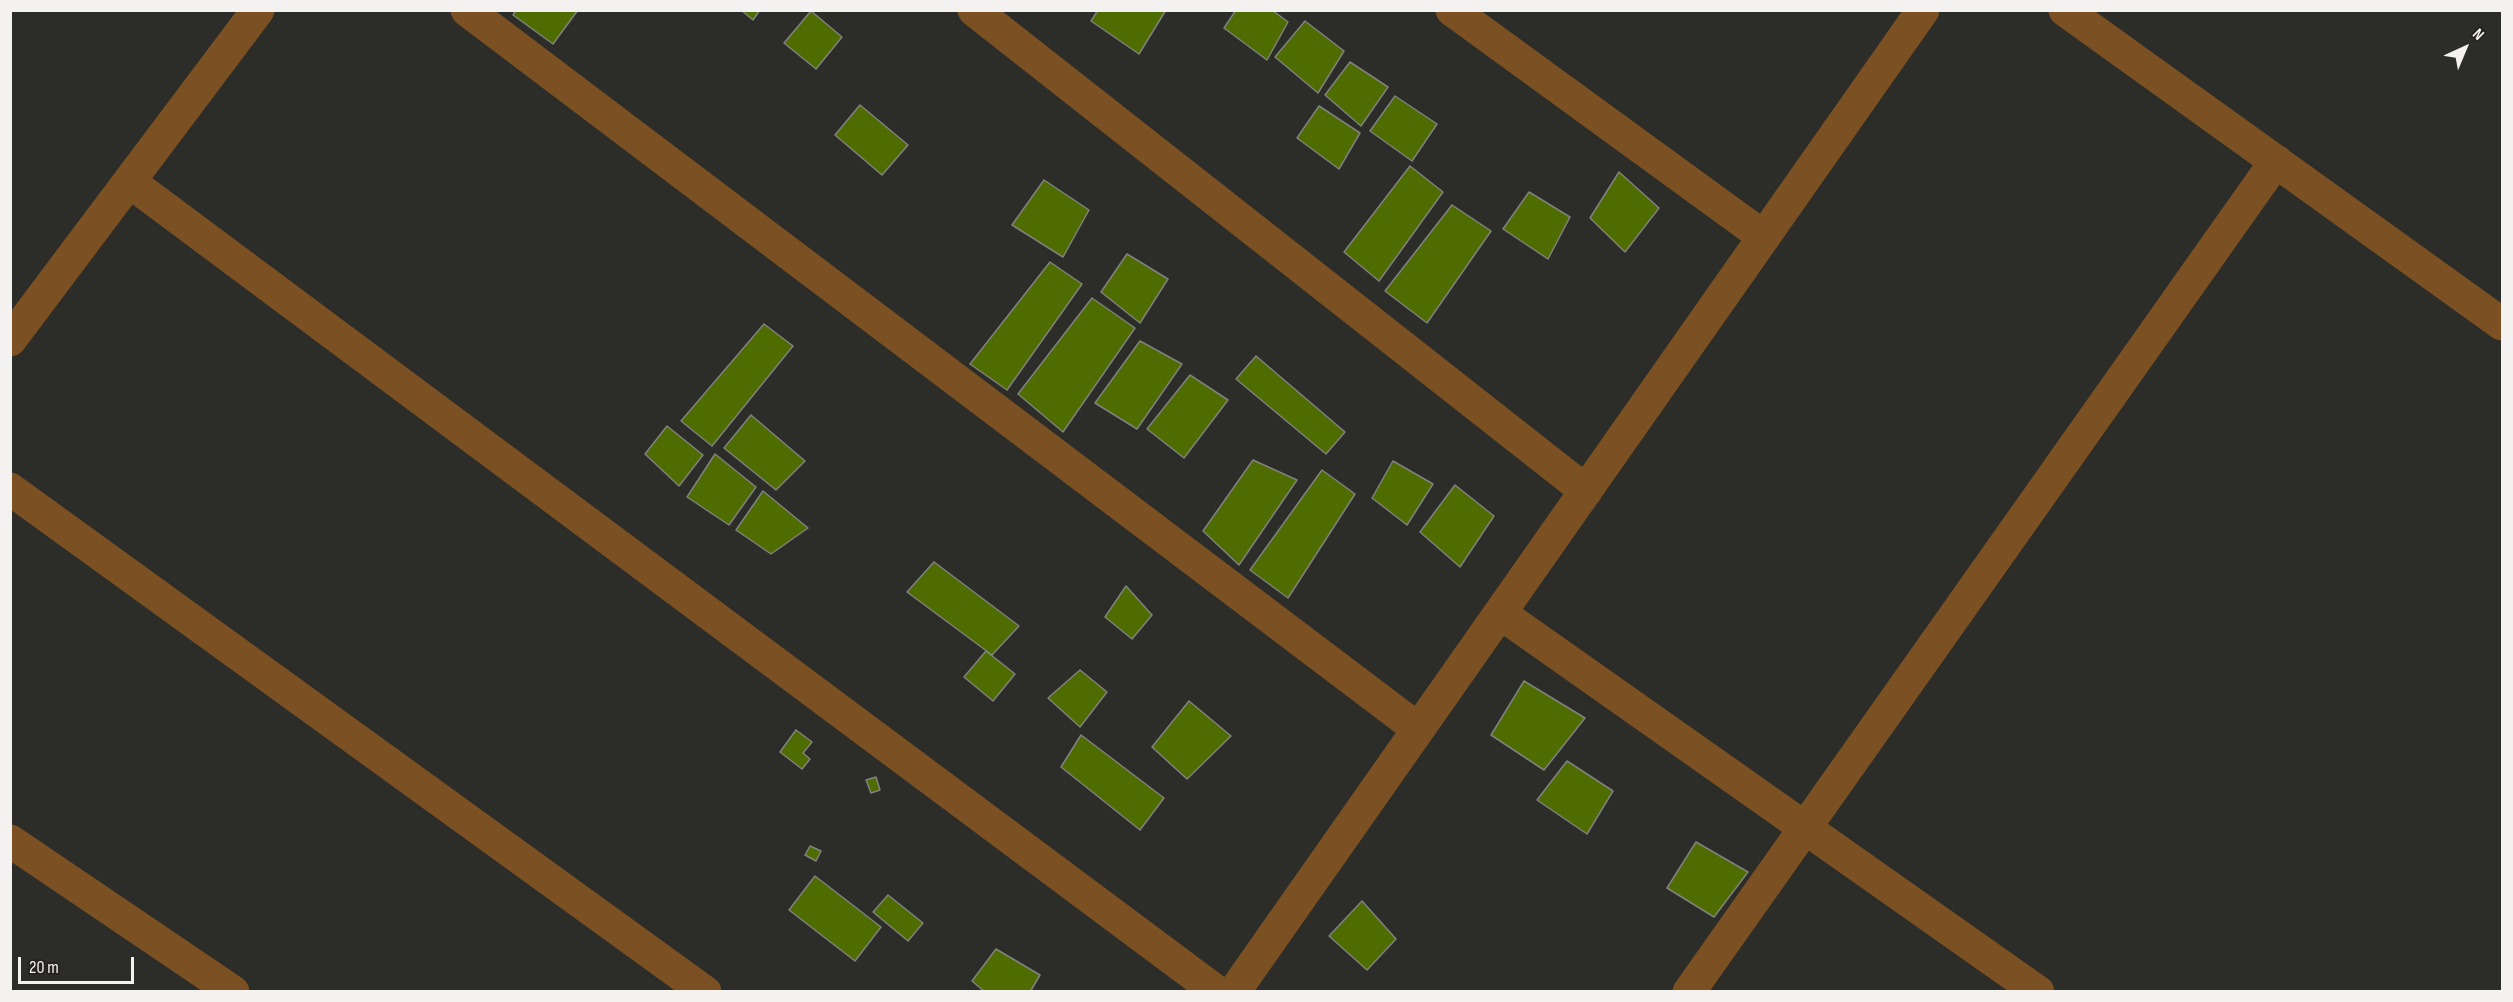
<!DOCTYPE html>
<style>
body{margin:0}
#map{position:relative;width:2513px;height:1002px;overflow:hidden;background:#2c2c28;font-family:"Sofia Sans Condensed",sans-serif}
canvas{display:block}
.frame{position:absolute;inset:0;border:12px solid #f3f2f0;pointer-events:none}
.north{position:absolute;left:2435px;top:18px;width:60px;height:60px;-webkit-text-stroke:4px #23221f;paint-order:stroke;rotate:44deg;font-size:16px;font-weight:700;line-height:24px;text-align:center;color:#f3f2f0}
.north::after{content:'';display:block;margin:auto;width:21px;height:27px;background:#f3f2f0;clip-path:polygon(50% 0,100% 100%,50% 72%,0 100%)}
.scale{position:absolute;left:18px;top:957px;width:116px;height:27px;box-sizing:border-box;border:3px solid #f3f2f0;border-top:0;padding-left:8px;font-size:18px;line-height:21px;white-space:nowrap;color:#f3f2f0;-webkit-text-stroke:4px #23221f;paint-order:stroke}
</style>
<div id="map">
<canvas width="2513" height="1002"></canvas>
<div class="frame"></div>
<div class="north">N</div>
<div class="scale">20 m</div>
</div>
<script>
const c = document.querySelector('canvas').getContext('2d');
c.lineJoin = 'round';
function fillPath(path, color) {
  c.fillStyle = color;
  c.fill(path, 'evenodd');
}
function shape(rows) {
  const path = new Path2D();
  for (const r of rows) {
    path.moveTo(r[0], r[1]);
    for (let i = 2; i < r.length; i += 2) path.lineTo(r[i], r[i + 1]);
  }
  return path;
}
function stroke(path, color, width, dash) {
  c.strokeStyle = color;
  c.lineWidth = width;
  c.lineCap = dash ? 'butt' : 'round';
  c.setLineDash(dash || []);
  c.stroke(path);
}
const building = shape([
 [516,10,578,10,553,44,513,15,516,10],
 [741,10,760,10,753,20,741,10],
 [1098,10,1166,10,1139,54,1091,21,1098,10],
 [1236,10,1272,10,1288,22,1267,60,1224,28,1236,10],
 [811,11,842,37,816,69,784,43,811,11],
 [1305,21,1344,51,1318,93,1275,57,1305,21],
 [1350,62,1388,87,1361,126,1325,95,1350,62],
 [1395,96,1437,124,1412,161,1370,131,1395,96],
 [860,105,908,145,882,175,835,135,860,105],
 [1319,106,1360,133,1339,169,1297,138,1319,106],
 [1410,166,1443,192,1379,281,1344,252,1410,166],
 [1619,172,1659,208,1625,252,1590,218,1619,172],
 [1044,180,1089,210,1063,257,1012,225,1044,180],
 [1529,192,1570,217,1548,259,1503,229,1529,192],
 [1452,205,1491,231,1427,323,1385,291,1452,205],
 [1127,254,1168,279,1140,323,1101,292,1127,254],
 [1050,262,1082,284,1007,390,970,364,1050,262],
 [1092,298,1135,328,1063,432,1018,394,1092,298],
 [764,324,793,346,712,446,681,421,764,324],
 [1140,341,1182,364,1137,429,1095,403,1140,341],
 [1256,356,1345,432,1326,454,1236,379,1256,356],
 [1190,375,1228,400,1184,458,1147,429,1190,375],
 [751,415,805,461,776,490,724,448,751,415],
 [667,426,703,455,679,486,645,454,667,426],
 [715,454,756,487,729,525,687,497,715,454],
 [1253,460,1297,480,1239,565,1203,531,1253,460],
 [1393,461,1433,484,1407,525,1372,498,1393,461],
 [1322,470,1355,494,1288,598,1250,570,1322,470],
 [1455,485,1494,516,1460,567,1420,532,1455,485],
 [763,491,808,528,771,554,736,530,763,491],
 [934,562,1019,626,992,655,907,592,934,562],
 [1126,586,1152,615,1132,639,1105,617,1126,586],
 [986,651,1015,674,993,701,964,677,986,651],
 [1080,670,1107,692,1080,727,1048,698,1080,670],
 [1524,681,1585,718,1544,770,1491,735,1524,681],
 [1189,701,1231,736,1187,779,1152,747,1189,701],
 [796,730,812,742,803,753,810,759,802,769,780,752,796,730],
 [1081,735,1164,798,1140,830,1061,767,1081,735],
 [1567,761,1613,791,1587,834,1537,800,1567,761],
 [876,777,880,790,871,793,866,780,876,777],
 [1696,842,1748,872,1714,917,1667,888,1696,842],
 [810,846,821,851,816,861,805,855,810,846],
 [815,876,881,927,855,961,789,910,815,876],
 [888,895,923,923,908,941,873,912,888,895],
 [1362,901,1396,939,1367,970,1329,936,1362,901],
 [996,949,1040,975,1030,992,985,992,972,981,996,949]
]);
fillPath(building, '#4e6c00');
stroke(building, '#80827e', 1.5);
stroke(shape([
 [467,10,1418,729],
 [974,10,1586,491],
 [1452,10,1764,237],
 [2065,10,2502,324],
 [130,182,1217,992],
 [10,340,258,10],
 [10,489,705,992],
 [1500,613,2038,992],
 [10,841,233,992],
 [1234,992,1923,10],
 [1689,992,2276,161]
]), '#7b5123', 33);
</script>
